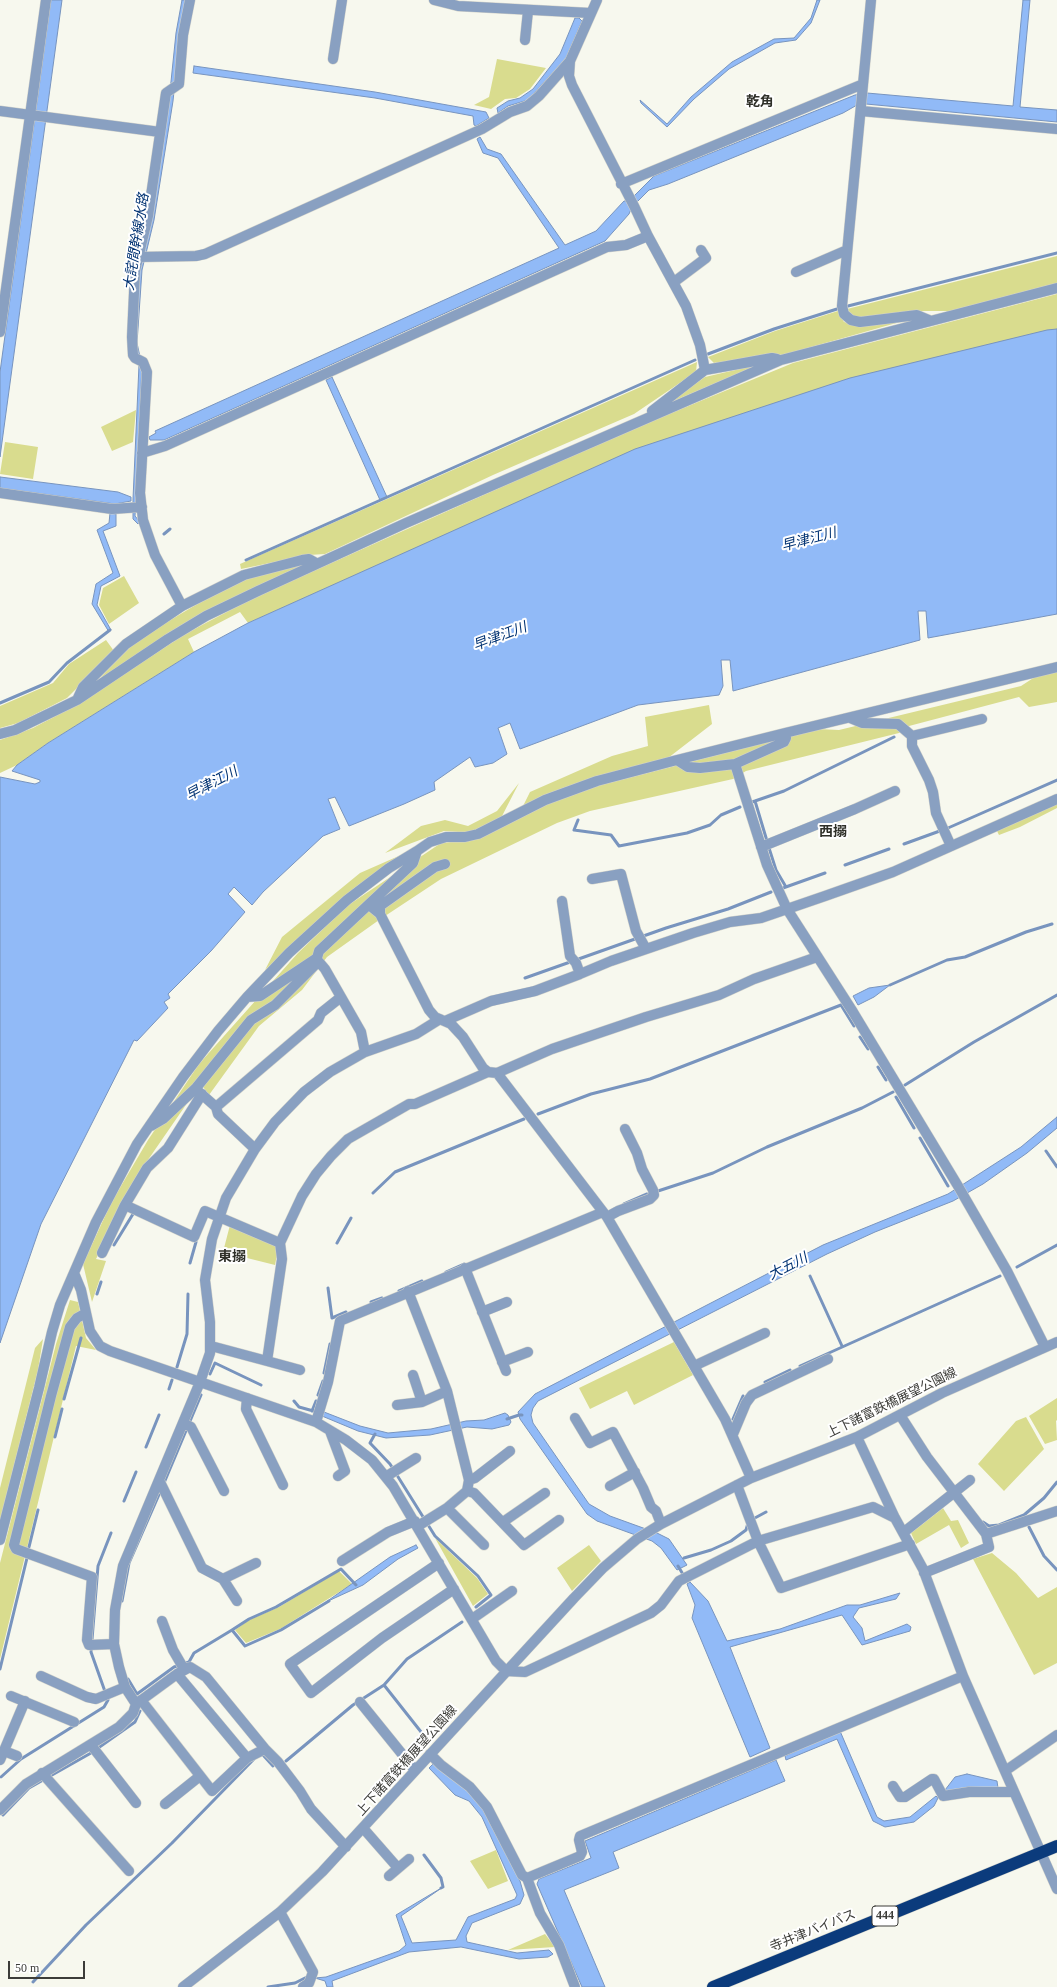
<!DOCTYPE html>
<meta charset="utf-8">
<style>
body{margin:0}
#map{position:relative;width:1057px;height:1987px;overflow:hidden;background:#f7f8ee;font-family:"Times New Roman",serif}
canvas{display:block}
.scale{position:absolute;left:8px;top:1961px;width:77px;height:18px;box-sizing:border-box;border:2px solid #3c3c38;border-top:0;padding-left:5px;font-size:12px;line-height:14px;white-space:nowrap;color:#3c3c38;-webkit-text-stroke:3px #fff;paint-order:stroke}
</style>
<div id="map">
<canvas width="1057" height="1987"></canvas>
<div class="scale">50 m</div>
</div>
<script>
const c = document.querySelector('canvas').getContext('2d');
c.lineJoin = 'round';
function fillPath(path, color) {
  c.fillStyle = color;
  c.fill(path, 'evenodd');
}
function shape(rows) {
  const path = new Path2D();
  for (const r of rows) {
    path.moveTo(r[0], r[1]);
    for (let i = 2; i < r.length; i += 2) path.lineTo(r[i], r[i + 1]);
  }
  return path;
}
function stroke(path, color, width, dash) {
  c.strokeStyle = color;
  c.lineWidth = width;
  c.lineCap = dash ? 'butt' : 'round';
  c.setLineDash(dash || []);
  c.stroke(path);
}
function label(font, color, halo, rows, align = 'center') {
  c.font = font + ' "Times New Roman","Noto Sans JP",serif';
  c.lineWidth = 4;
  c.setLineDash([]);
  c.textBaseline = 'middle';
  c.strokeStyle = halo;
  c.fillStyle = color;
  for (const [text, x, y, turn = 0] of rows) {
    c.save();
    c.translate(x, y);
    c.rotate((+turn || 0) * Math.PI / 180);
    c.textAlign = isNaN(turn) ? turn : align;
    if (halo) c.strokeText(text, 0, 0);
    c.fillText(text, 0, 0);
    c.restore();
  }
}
fillPath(shape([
 [497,59,546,68,530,89,516,98,505,99,491,109,474,105,489,97],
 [1057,256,1057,283,950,311,923,311,863,318,852,316,847,309],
 [1057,294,1057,340,447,535,248,623,240,612,188,639,194,652,48,743,17,765,0,773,0,740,33,728,80,703,185,634,255,597,620,434,793,363],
 [838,311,844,322,857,325,907,320,783,355,714,363,708,357,775,331],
 [697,362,696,372,634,414,493,475,325,554,309,555,241,569,240,564],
 [761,364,662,406,705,377],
 [136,410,133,442,112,451,101,427],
 [5,442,38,447,33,479,0,474],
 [305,564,94,685,130,644,199,603,253,576],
 [124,576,139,603,109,624,99,605,103,588],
 [106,640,114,651,67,698,18,723,0,728,0,706,53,683,69,664],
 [1057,672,1057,702,1029,707,1019,697,909,726,899,733,746,771,733,779,590,811,557,823,441,879,379,920,327,957,302,990,259,1026,209,1095,198,1080,190,1099,141,1170,96,1259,106,1261,92,1302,83,1264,111,1203,148,1140,199,1064,298,953,347,906,441,843,478,839,549,803,597,786,818,729,839,730,1021,686,1038,675],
 [709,705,712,724,668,758,597,776,544,795,523,806,530,792,612,756,648,746,645,717],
 [519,783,501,818,472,833,444,831,385,853,421,826,445,820,468,826,497,811],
 [1057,804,1057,808,1020,827,999,835,996,829],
 [401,855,353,889,265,970,282,937,360,873],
 [230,1225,279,1244,275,1265,223,1252],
 [70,1300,78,1302,86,1338,96,1350,76,1346,0,1659,0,1563,56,1344],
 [43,1339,38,1370,0,1521,0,1488,35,1348],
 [674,1342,693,1375,634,1405,627,1391,590,1409,579,1388],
 [1057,1398,1057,1420,1056,1421,1057,1440,1045,1444,1029,1416],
 [1026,1417,1044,1449,1004,1491,978,1464,1016,1421],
 [943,1508,951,1521,958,1520,969,1543,961,1548,949,1525,916,1544,911,1533],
 [435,1538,477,1578,488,1594,473,1606],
 [589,1545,601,1561,572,1591,557,1568],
 [992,1553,1016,1573,1038,1598,1057,1587,1057,1663,1034,1675,973,1559],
 [339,1571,352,1584,280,1629,246,1643,235,1630,249,1620,279,1607],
 [496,1850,508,1881,488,1889,470,1861],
 [545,1934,555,1947,508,1950]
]), '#d9dc8e');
const water = shape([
 [51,0,62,0,0,457,0,372,51,0],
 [182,0,186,0,180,33,173,101,154,220,142,270,137,343,142,366,135,516,140,522,138,524,133,519,133,499,139,365,135,342,139,269,169,101,176,33,182,0],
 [817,0,820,0,811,23,796,40,775,43,729,69,694,99,667,127,641,103,640,100,667,124,691,97,732,62,774,39,794,38,811,18,817,0],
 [1023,0,1030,0,1020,107,1057,110,1057,122,866,104,857,105,843,113,668,184,649,190,632,207,629,214,605,241,164,440,150,440,149,437,156,433,155,431,559,248,498,158,483,153,477,139,480,137,487,149,501,154,565,245,596,231,624,201,629,201,654,176,855,95,867,93,1013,106,1023,0],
 [575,18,579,18,582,21,566,58,528,100,508,106,498,113,497,108,508,101,520,98,533,89,560,54,575,18],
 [194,66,375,92,486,112,489,118,476,126,474,125,473,116,375,98,193,73,194,66],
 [1057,329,1057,614,928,638,926,611,918,611,920,640,733,691,730,660,721,660,723,686,719,695,638,705,520,749,510,723,498,728,507,754,493,763,475,767,470,757,434,782,435,790,404,804,349,826,335,797,328,799,340,829,323,836,263,892,252,905,234,887,228,894,245,912,211,951,168,994,170,998,164,1002,168,1008,137,1041,134,1040,41,1224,0,1343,0,777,35,784,40,782,40,780,12,771,17,765,48,743,194,652,248,623,635,449,850,378,1047,330,1057,329],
 [332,377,387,497,380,500,326,380,332,377],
 [0,477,118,492,131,497,131,501,115,504,0,488,0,477],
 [110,513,116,514,116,526,103,531,120,576,101,586,97,605,111,630,109,632,92,604,96,584,113,573,97,530,109,523,110,513],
 [890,985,874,997,858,1005,853,996,869,988,890,985],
 [1057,1117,1057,1128,1027,1153,983,1184,953,1201,875,1232,827,1254,538,1401,533,1408,531,1415,533,1423,589,1504,610,1516,657,1533,669,1539,687,1565,677,1570,661,1548,652,1541,597,1521,587,1514,520,1419,518,1412,535,1394,823,1245,948,1194,1021,1147,1057,1117],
 [324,1412,360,1426,388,1433,431,1429,466,1421,484,1420,505,1413,508,1415,511,1422,509,1425,492,1429,467,1427,430,1435,386,1438,358,1431,322,1416,324,1412],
 [416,1545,418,1548,398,1559,363,1585,326,1602,390,1557,416,1545],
 [690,1582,708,1601,727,1641,780,1629,847,1605,860,1605,900,1593,896,1599,859,1608,853,1617,862,1628,865,1641,907,1624,911,1627,910,1631,862,1645,842,1615,730,1647,770,1748,750,1757,692,1618,695,1605,687,1584,690,1582],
 [840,1731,877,1817,884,1821,910,1817,936,1796,938,1798,934,1806,914,1822,885,1827,873,1821,837,1739,786,1760,785,1756,840,1731],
 [776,1760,785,1781,613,1852,619,1868,564,1890,605,1987,582,1987,537,1884,539,1879,591,1858,585,1841,776,1760],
 [433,1764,468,1791,482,1808,520,1881,524,1895,520,1904,472,1923,466,1936,467,1942,517,1953,549,1950,553,1954,548,1957,519,1959,461,1947,409,1952,332,1981,333,1987,327,1987,325,1981,315,1978,326,1977,399,1951,406,1945,396,1915,443,1887,401,1916,412,1943,456,1940,468,1917,515,1899,517,1895,482,1817,469,1801,455,1795,429,1768,433,1764],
 [967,1774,997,1781,998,1788,968,1787,947,1792,945,1790,955,1777,967,1774]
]);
fillPath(water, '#91baf7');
stroke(water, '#7894be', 1);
stroke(shape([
 [848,306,1057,253],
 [708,354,774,329,837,309],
 [164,534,170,529],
 [246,560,695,360],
 [0,703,49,682,67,663,110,630],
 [755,801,784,791,894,737],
 [752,802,755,801,767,841],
 [578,820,574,830,611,835,619,846,687,833,710,825,721,815,740,807],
 [904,844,948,828,1057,780],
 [769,848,776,870,786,887],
 [845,865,889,849],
 [783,888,825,873],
 [525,978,666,928,728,909,771,892],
 [890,985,947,960,965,957,1026,932,1052,924],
 [860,1037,868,1049],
 [878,1067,886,1080],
 [905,1085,974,1042,1057,995],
 [896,1097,914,1128],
 [538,1114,591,1094,650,1079,841,1005,854,1026],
 [920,1138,948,1186],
 [1046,1151,1057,1167],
 [658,1191,713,1173,767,1147,862,1108,893,1092],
 [373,1193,395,1172,524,1119],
 [624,1204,647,1194],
 [337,1243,351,1218],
 [114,1245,133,1214],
 [190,1263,196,1242],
 [1017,1267,1057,1245],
 [446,1272,464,1264],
 [810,1276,842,1346],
 [328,1288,332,1318,346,1312],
 [399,1291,422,1281],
 [97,1294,101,1282],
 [371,1302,382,1298],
 [800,1366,1000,1276],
 [177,1367,187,1334,188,1294],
 [324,1373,330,1344],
 [210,1374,215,1363,261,1385],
 [765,1382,790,1370],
 [169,1389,172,1380],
 [318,1395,323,1381],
 [64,1399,81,1338],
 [294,1401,299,1407,317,1412],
 [312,1411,316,1401],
 [507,1419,519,1415,522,1415],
 [733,1419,743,1396],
 [375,1434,370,1443,390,1464,435,1536,478,1576,491,1595,476,1607],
 [55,1437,62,1409],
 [146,1447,159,1415],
 [164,1483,201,1395],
 [124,1501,136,1472],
 [753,1519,766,1512],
 [983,1522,989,1526,999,1525,1024,1515,1044,1498,1057,1482],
 [1029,1527,1044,1556,1057,1570],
 [29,1547,38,1510],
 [684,1558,711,1550,731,1541,746,1530,748,1523],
 [678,1566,684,1576],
 [122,1601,129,1563,161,1490],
 [232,1630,249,1619,276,1607,341,1569,356,1585],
 [0,1669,27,1558],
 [128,1679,137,1694,174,1667,189,1662,194,1653,232,1630,245,1646,281,1630,329,1601],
 [384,1685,429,1742],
 [263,1755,273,1766],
 [286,1761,353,1705,384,1685,407,1659,462,1622],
 [1,1777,21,1759,104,1707,108,1700,91,1652,98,1566,111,1533],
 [3,1815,29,1788,91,1753,135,1722,140,1711],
 [424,1855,441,1878,443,1887,441,1888],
 [33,1982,86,1925,172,1843,254,1759],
 [268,1987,295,1983,307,1977]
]), '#7894be', 3);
const minor = shape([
 [434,0,458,6,590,13],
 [597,0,570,61,569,76,572,85,635,208,648,236,686,306,700,345,705,370],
 [871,0,842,306,844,314,851,320,860,322,917,315,929,320],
 [525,40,528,11],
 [333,59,342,0],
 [0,111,160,132],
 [861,111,1057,129],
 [621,184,863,84],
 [138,257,196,256,205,254,482,129,510,112,527,106,539,96,570,61],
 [796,272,847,250],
 [674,282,706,258,701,250],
 [0,332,46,0],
 [652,411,705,370,772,358,777,359],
 [142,453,165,446,607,247,626,245,648,236],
 [0,493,112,509,142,507],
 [182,606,244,575,302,560,309,559,316,563],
 [77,700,83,687,126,644,182,606,155,555,143,520,140,493,147,372,143,362,135,358,133,355,132,337,135,271,148,216,166,93,179,84,183,35,190,0],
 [850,718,862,723,898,724,912,736,912,746,929,780,933,792,936,813,951,846],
 [0,734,15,730,77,700,168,639,206,616,258,591,406,523,781,360,1057,288],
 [912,736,982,719],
 [677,760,785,733],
 [735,764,767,865,787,909,853,1012,958,1186,1007,1271,1045,1347],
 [761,847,855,809,895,791],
 [592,879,621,874,636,931,646,949],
 [562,901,570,956,576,963,580,974],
 [369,905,380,914,429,1010,435,1017,451,1024,463,1037,483,1068,488,1072,497,1073,607,1217,725,1419,751,1478],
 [380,914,380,906,435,867,445,864],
 [319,962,325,969,361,1032,365,1052],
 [247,997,289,953,347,900,389,868,417,851],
 [445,1021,491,1001,535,991,580,974,611,961,693,933,730,922,761,918,825,896,893,872,1057,799],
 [497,1073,552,1049,646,1017,719,995,754,979,817,957],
 [198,1091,216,1107,218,1114,255,1149],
 [216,1107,318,1020,321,1013,341,997],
 [151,1126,163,1119,196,1088,251,1020,275,1005,318,962],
 [125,1205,194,1237,205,1211,280,1243],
 [607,1217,618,1211,650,1199,654,1195,653,1190,642,1169,637,1153,625,1129],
 [102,1253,125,1205,147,1168,168,1148,202,1094],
 [465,1268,506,1371],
 [74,1273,81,1290,90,1331,100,1346,110,1351,316,1422,346,1440,372,1460,393,1486,496,1661,506,1671,525,1672,651,1613,661,1605,679,1581,758,1541,873,1507,895,1518],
 [408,1291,447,1391,469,1480,467,1491,447,1508,418,1526],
 [482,1312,507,1302],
 [86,1313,77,1318,70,1327,51,1396,14,1545,16,1549,92,1577,87,1640,89,1645,114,1644],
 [211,1346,267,1361,282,1259,280,1243,302,1196,316,1174,331,1156,348,1139,409,1104,415,1104,488,1072],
 [267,1361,300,1370],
 [502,1362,528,1352],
 [694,1366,765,1333],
 [413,1375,422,1402],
 [247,1398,246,1409,283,1485],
 [397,1405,422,1402,447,1391],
 [900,1415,927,1457,986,1534,1057,1511],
 [575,1418,590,1443,613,1432,643,1488,651,1507,656,1511,661,1524],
 [316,1422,328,1382,340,1321,603,1212],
 [183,1423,191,1427,224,1491],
 [330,1431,345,1471,338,1476],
 [733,1434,746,1403,752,1395,828,1359],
 [857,1437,895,1518,923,1569,963,1676,1057,1889],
 [387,1476,416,1458],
 [159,1480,202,1568,223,1579,256,1563],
 [469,1480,475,1478,510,1451],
 [737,1485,758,1541,781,1588,910,1544],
 [610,1486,635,1472],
 [467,1491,474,1493,524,1545,559,1520],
 [447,1508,484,1545],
 [503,1522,545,1493],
 [904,1532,970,1480],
 [0,1540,39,1388,52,1332,60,1305,96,1222,137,1144,183,1077,218,1031,247,997,260,996,317,958,319,951,413,863,417,851,430,842,446,837,465,837,478,834,545,800,597,781,677,760,688,767,700,768,735,764,784,742,786,738,785,733,1057,667],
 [342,1561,388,1532,415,1521],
 [439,1563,290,1664,311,1693,382,1638,454,1589],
 [924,1573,989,1547,986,1534],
 [223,1579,237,1601],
 [472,1619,512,1591],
 [162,1621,173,1650,184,1669],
 [177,1674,247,1758],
 [41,1676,87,1697,96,1699,125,1687],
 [11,1696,74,1722],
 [141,1700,212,1791,247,1758,265,1749],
 [360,1702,415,1770],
 [136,1704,125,1687,119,1667,114,1644,115,1610,123,1566,200,1382,210,1353,210,1322,205,1280,212,1239,226,1198,255,1149,275,1122,304,1092,330,1072,365,1052,416,1034,440,1019],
 [91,1745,136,1803],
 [4,1751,17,1756],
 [430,1754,441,1765,470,1787,487,1807,522,1875,527,1878,540,1913,559,1945,575,1987],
 [0,1760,25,1701],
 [1005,1771,1057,1735],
 [42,1773,129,1871],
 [893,1786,900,1797,905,1797,932,1779,934,1779,943,1796,969,1792,1014,1792],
 [165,1804,200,1776],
 [0,1810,26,1784,119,1727,133,1713,136,1704,177,1674,190,1667,206,1677,265,1749,278,1762,300,1791,311,1809,346,1847],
 [363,1828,398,1868],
 [389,1876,409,1859],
 [527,1878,580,1856,582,1852,579,1840,580,1836,963,1676],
 [280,1912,313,1972,309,1983,303,1987],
 [183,1987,280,1912,322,1872,574,1598,603,1568,637,1539,661,1524,751,1478,857,1437,942,1393,1057,1342]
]);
const highway = shape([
 [713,1987,1057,1846]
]);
stroke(minor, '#d2d2ca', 11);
stroke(highway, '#d2d2ca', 13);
stroke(minor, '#89a0c1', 10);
stroke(highway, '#0b3b7c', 12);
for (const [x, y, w] of [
 [885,1916,26]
]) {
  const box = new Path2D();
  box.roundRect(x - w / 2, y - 10, w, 20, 3);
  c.fillStyle = '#fff';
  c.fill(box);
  stroke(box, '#3c3c38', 1);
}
label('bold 12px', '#3c3c38', null, [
 ["444",885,1916]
]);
label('13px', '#3c3c38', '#fff', [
 ["上下諸富鉄橋展望公園線",892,1403,-26],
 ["上下諸富鉄橋展望公園線",407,1761,-48],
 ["寺井津バイパス",813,1931,-22]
]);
label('bold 14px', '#2f3029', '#fff', [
 ["乾角",760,102],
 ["西搦",833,832],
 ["東搦",232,1257]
]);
label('italic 14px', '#023373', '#fff', [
 ["大詫間幹線水路",137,242,-81],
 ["早津江川",809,540,-15],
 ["早津江川",500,637,-21],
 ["早津江川",212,784,-28],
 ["大五川",788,1267,-27]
]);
</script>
